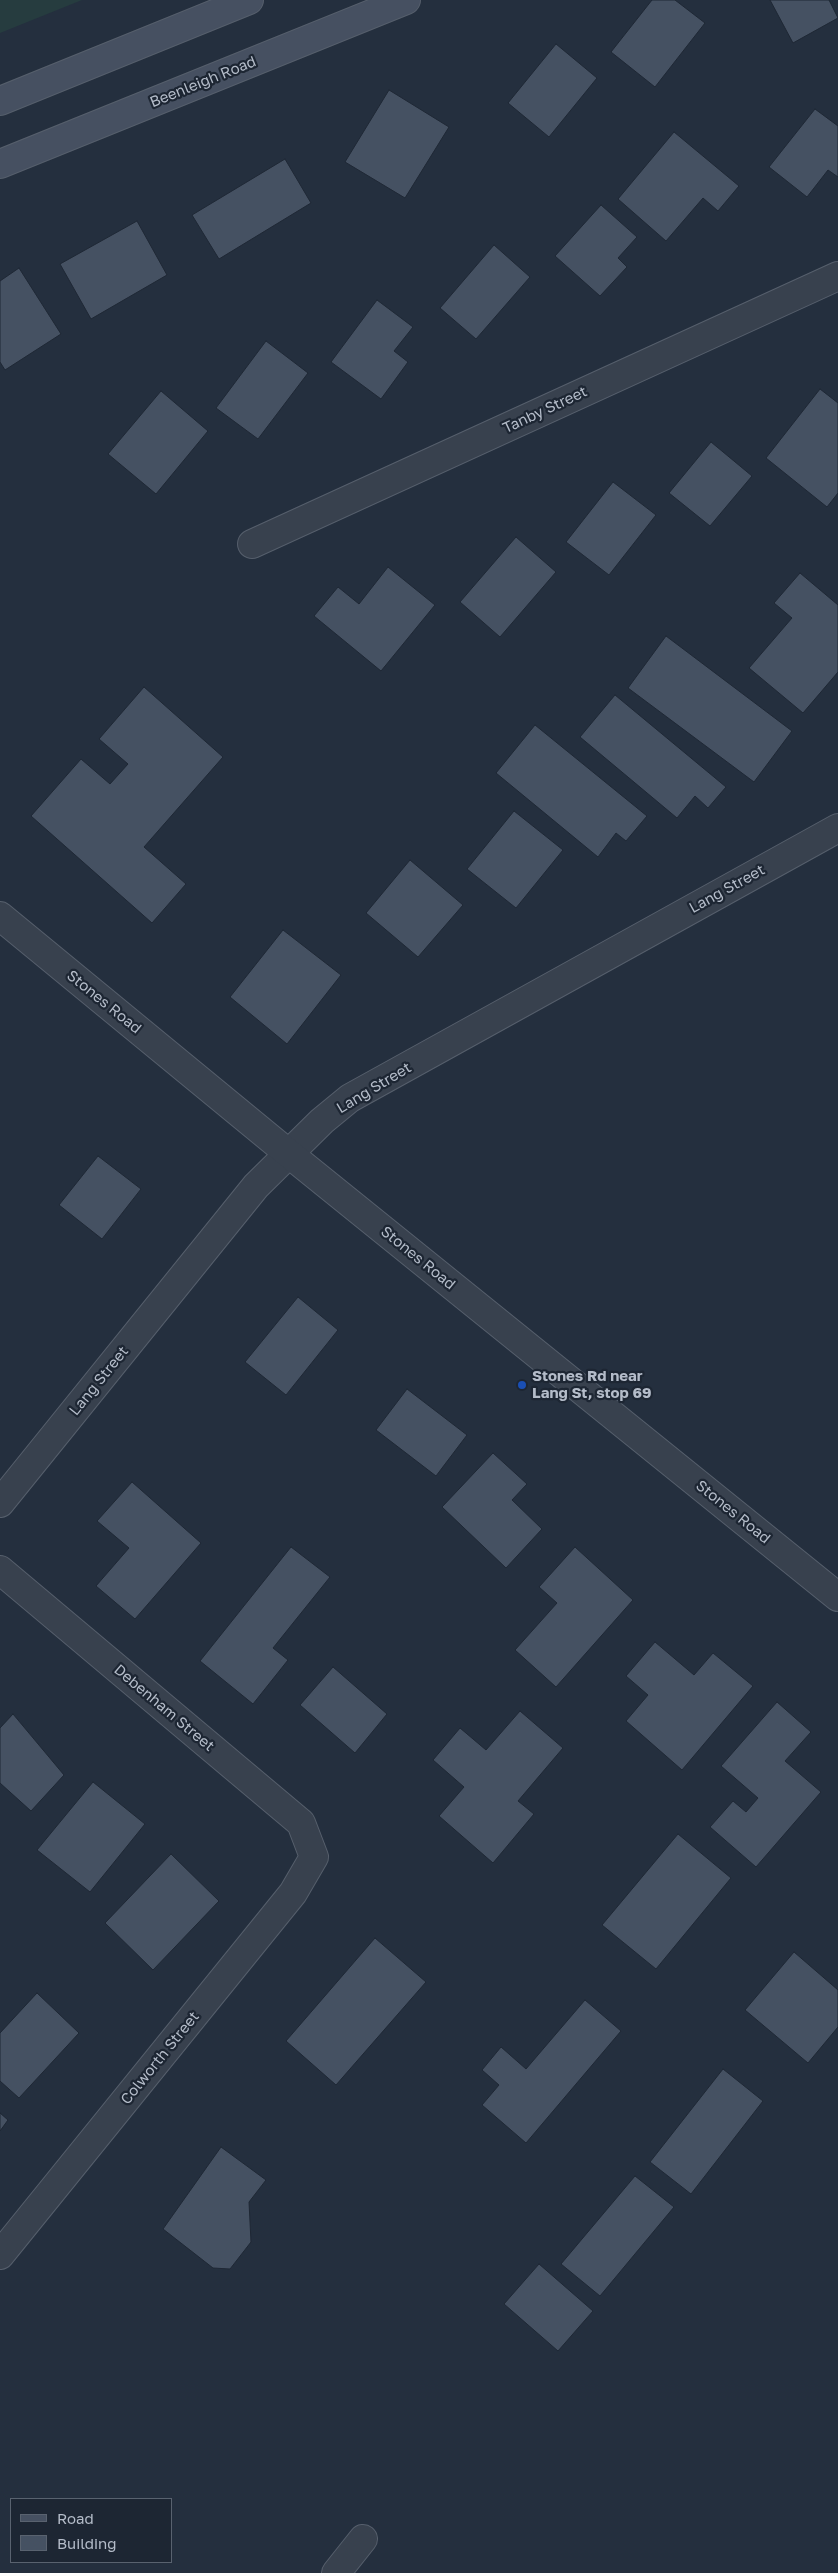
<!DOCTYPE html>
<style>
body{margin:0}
#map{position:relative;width:838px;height:2573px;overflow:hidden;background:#242f3e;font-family:"Golos Text",sans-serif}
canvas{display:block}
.legend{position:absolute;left:10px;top:2498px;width:162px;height:65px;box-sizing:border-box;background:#1d2633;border:1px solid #59626f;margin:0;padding:6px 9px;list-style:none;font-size:15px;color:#b4bcc9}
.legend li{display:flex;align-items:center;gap:10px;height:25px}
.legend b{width:25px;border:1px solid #59626f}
</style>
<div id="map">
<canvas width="838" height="2573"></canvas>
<ul class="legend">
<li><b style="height:6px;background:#465061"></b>Road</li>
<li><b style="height:14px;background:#455162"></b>Building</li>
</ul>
</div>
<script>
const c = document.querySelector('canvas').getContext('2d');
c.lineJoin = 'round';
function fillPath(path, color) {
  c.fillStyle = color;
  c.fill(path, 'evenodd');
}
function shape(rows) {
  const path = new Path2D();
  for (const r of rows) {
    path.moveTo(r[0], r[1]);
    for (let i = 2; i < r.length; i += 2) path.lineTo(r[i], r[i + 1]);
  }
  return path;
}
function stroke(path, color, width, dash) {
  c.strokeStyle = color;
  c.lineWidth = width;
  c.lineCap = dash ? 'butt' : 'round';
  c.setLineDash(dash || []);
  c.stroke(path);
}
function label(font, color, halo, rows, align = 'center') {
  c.font = font + ' "Golos Text",sans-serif';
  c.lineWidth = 4.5;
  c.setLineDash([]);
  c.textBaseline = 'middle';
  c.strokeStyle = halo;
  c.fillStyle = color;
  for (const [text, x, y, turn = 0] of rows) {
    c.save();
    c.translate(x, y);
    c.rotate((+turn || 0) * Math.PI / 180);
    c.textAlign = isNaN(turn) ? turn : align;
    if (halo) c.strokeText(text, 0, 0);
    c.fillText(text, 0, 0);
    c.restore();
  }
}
fillPath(shape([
 [0,0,82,0,0,33]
]), '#263c3f');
const building = shape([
 [652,0,675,0,705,23,655,87,611,52,652,0],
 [770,0,829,0,838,18,793,43,770,0],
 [556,44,597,78,549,137,508,103,556,44],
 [389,90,449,127,405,198,345,162,389,90],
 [815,109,838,126,838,177,828,170,807,197,769,167,815,109],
 [674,132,739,186,718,211,703,198,666,241,618,199,674,132],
 [285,159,311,203,219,259,192,215,285,159],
 [601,205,637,237,618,258,627,267,600,296,555,256,601,205],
 [137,221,167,275,91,319,60,264,137,221],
 [494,245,530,277,476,339,440,308,494,245],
 [19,268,61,334,5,370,0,362,0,281,19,268],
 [377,300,413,327,394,351,408,362,381,399,331,362,377,300],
 [266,341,308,373,258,439,216,408,266,341],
 [820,389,838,403,838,493,827,507,766,458,820,389],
 [161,391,208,431,156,494,108,454,161,391],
 [711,442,752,476,710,526,669,493,711,442],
 [613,482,656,515,609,575,566,542,613,482],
 [516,537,556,572,500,637,460,602,516,537],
 [388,567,435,605,381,671,314,616,338,587,359,604,388,567],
 [800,573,838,605,838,672,803,713,749,668,792,618,774,603,800,573],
 [666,636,792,731,754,782,628,688,666,636],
 [144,687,223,757,144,847,186,884,152,923,31,816,81,759,110,784,128,764,99,739,144,687],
 [615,695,726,787,708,808,695,796,677,818,580,737,615,695],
 [535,725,647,816,626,841,616,833,598,857,496,773,535,725],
 [514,811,563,850,516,908,467,869,514,811],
 [410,860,463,905,418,957,366,913,410,860],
 [283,930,341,975,287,1044,230,997,283,930],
 [98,1156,141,1189,102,1239,59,1205,98,1156],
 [298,1297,338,1330,286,1395,245,1362,298,1297],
 [407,1389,467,1435,436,1476,376,1430,407,1389],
 [493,1453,527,1484,512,1500,542,1529,506,1568,442,1507,493,1453],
 [132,1482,201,1543,135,1619,96,1586,129,1548,97,1521,132,1482],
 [291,1547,330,1577,273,1648,288,1660,253,1704,200,1661,291,1547],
 [575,1547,633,1600,556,1687,515,1650,557,1603,539,1587,575,1547],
 [655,1642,694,1675,713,1653,753,1686,682,1770,626,1721,648,1695,626,1676,655,1642],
 [333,1667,387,1714,355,1753,300,1705,333,1667],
 [777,1702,811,1732,785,1761,821,1792,756,1867,710,1827,733,1801,746,1812,758,1798,721,1766,777,1702],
 [520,1711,563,1748,518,1801,534,1814,493,1863,439,1816,464,1787,433,1760,460,1728,486,1750,520,1711],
 [13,1714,64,1775,31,1811,0,1783,0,1728,13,1714],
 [93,1782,145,1824,90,1892,37,1850,93,1782],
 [678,1834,731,1878,656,1969,602,1925,678,1834],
 [171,1854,219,1901,153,1970,105,1923,171,1854],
 [375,1938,426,1982,336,2085,286,2041,375,1938],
 [794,1952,838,1990,838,2027,808,2063,745,2010,794,1952],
 [37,1993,79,2033,19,2098,0,2081,0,2033,37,1993],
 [585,2000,621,2031,526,2143,482,2105,499,2085,482,2070,501,2047,526,2069,585,2000],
 [723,2069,763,2101,691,2194,650,2162,723,2069],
 [0,2113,8,2120,0,2131,0,2113],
 [221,2147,266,2180,249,2202,251,2242,230,2269,213,2268,163,2229,221,2147],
 [635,2176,674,2207,600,2296,561,2264,635,2176],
 [539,2264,593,2311,558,2351,504,2304,539,2264]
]);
fillPath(building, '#455162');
stroke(building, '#1f2835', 1);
const minor = shape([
 [252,544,838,276],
 [0,1503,256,1186,322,1121,350,1098,838,828],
 [0,1570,301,1823,314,1857,293,1893,0,2255],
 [336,2573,363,2539]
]);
const tertiary = shape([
 [0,916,288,1153,838,1597]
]);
const secondary = shape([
 [0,101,249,0],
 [0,164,406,0]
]);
stroke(minor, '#565f6c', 30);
stroke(tertiary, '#565f6c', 30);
stroke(secondary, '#565f6c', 30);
stroke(minor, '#38414e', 28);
stroke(tertiary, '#38414e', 28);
stroke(secondary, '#465061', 28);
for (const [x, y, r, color] of [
 [522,1385,5,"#1a4fb4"]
]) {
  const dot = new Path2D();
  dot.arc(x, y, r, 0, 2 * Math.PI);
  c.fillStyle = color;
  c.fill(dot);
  stroke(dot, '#1d2633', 2);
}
label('15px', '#b4bcc9', '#1d2633', [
 ["Beenleigh Road",203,82,-22],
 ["Tanby Street",545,410,-25],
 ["Lang Street",727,889,-29],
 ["Stones Road",104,1002,39],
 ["Lang Street",374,1088,-31],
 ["Stones Road",418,1258,39],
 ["Lang Street",99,1381,-51],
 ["Stones Road",733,1512,39],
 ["Debenham Street",164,1708,40],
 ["Colworth Street",160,2058,-51]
]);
label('bold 15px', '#b4bcc9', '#1d2633', [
 ["Stones Rd near",532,1376],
 ["Lang St, stop 69",532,1393]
], 'left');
</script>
